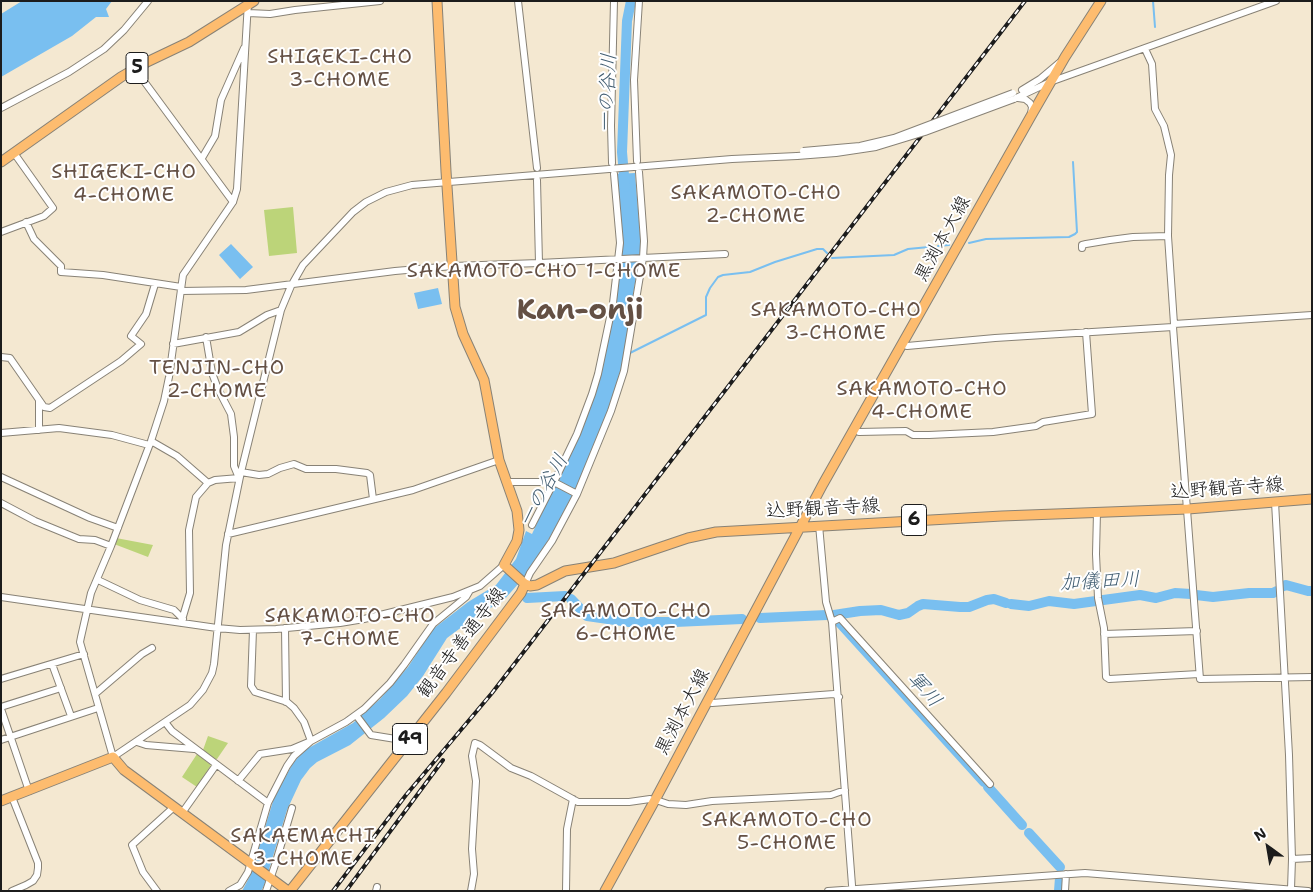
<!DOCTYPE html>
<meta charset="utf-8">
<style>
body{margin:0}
#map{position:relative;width:1313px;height:892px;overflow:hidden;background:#f4e8d1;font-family:"Shantell Sans",sans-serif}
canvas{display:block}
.frame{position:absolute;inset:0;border:2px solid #1c1c1c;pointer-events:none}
.north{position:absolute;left:1243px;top:822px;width:50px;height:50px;-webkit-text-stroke:4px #fff;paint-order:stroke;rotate:328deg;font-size:14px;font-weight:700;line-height:20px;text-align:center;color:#1c1c1c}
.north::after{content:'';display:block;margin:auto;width:18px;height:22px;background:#1c1c1c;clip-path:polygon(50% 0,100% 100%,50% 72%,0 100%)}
</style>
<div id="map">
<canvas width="1313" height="892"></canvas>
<div class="frame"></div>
<div class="north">N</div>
</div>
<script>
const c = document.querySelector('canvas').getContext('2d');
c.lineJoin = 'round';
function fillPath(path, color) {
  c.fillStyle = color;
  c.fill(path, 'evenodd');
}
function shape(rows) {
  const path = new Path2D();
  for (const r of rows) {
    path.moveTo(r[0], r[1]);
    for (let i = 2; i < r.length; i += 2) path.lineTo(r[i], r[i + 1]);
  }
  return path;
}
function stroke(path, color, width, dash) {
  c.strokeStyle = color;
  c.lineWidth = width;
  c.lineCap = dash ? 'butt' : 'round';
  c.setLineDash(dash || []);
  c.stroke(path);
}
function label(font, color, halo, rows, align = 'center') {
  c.font = font + ' "Shantell Sans","Klee One",sans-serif';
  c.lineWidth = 4;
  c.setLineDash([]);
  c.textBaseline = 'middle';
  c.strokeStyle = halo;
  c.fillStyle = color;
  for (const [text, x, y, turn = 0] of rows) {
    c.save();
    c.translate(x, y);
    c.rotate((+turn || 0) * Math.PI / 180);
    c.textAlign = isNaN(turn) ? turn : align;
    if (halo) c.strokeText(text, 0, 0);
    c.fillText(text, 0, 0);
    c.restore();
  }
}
fillPath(shape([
 [293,207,297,253,269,256,264,210],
 [116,538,153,545,148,557,114,544],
 [208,736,228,743,217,759,214,759,203,750],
 [197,754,211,765,197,787,182,777]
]), '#bcd479');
fillPath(shape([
 [22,1,112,1,106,9,109,17,96,17,72,36,1,77,1,14],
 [635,173,641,245,620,378,598,438,572,496,550,537,527,574,503,601,478,615,447,638,423,676,407,696,384,718,350,745,317,762,310,768,301,780,287,810,264,886,261,891,242,891,250,876,274,798,293,763,305,750,353,723,380,699,408,667,433,629,468,602,496,585,516,559,526,531,532,534,578,435,599,379,619,266,615,174],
 [231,244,253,267,240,279,219,255],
 [438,288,442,304,418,309,414,293]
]), '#79bff0');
stroke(shape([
 [1153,1,1155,27],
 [969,243,986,239,1069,237,1075,234,1077,232,1073,162],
 [938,246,949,245],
 [832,258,894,255,908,249,929,247],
 [630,353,706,315,706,297,710,288,718,277,723,275,750,272,775,262,817,249,823,249,827,253]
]), '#79bff0', 2);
stroke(shape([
 [625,187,622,152,627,21,631,1],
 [1281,587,1286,585,1308,591,1312,591],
 [1196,595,1213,597,1249,593,1273,593,1277,591],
 [527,598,565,596],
 [571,599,587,616,629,622,675,622,742,619],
 [1011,604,1029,606,1049,601,1074,604,1140,595,1156,598,1175,593,1191,594],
 [834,615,860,611,881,610,899,615,908,613,918,606,923,604,960,607,969,607,987,600,994,599,1006,603],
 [760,618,827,615],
 [839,622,984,782],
 [988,787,1022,825],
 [1029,833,1060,867],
 [1059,891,1060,878]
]), '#79bff0', 10);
const minor = shape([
 [518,1,537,168],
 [248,2,237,189,233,202,183,275,169,377,164,401,151,441,111,546,91,593,81,637,80,642,113,757,190,705,203,690,212,673,214,664,226,545,241,472,281,310,291,286,303,265,353,212,366,202,386,192,412,185,732,159,797,156],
 [248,13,270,14,295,10,380,1],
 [1145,49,1152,64,1155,109,1164,126,1171,155,1169,175,1168,236,1174,324],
 [135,69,233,202],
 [1022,90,1040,79,1059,63],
 [1018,98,1025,99,1030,103,1032,107,1031,114],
 [1014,99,1050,82,1276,1],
 [1,108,69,72,104,49,124,30,148,1],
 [202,158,215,136,221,100,244,48],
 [637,161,634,80,639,1],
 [612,163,611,126,614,1],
 [537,180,539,263,725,254],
 [26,222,34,239,61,266,61,272,103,275,181,287],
 [1,232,44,216,53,208,14,153],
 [1082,248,1082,245,1086,244,1110,240,1133,237,1168,236],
 [181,291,246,290,395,271,453,266,539,263],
 [1173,327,1200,679,1312,677],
 [173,344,239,332,267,315,281,310],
 [907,346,995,338,1173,327,1174,324,1312,315],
 [1,357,10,358,44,407,50,408,121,361,141,344,131,336,146,314,155,284],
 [39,430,39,401],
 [859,432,906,431,913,435,929,435,993,432,1036,426,1043,422,1092,414,1086,332],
 [1,433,59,428,112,435,149,445],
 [151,441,177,456,208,483],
 [241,472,259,475,268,474,280,468,294,464,306,469,336,469,367,473,370,475,373,499],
 [1,477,90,518,118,528],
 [507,482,554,482,577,434,592,394,598,374,613,303,620,243,614,174],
 [1275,502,1289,755,1292,859,1291,889],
 [1,503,35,521,79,539,95,540,111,546],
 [1097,512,1096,554,1098,598,1104,628,1106,677,1109,679,1199,674],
 [532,525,554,482,577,494],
 [819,525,826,602,832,622,852,885],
 [228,534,413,490,499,460],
 [98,580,140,600,174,610,183,619],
 [525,584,530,573,552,541,577,494,611,411,624,371,643,258,644,241,639,172],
 [1,597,217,628,240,630,276,629,340,623,364,619,453,597,480,586,504,565],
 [832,622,840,618,990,784],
 [181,623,190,593,189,530,196,497,208,483,215,480,239,478,234,466,234,437,231,414,218,389,212,373,206,337],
 [285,628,286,702],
 [1104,634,1197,631],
 [52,664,71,716],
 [1,679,84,654],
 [95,694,142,654,152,648],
 [712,703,834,694,839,697],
 [1,707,61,688],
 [1,709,29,791],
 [356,715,371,735,408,741],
 [165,722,172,731,268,803],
 [1,740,98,708],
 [137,742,146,745,194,749],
 [238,781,260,754,292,749,311,741,304,722,294,708,287,702,255,692,251,686,253,630],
 [659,801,668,804,686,805,712,801,831,795,845,790],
 [182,813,216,765],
 [1292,859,1312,858],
 [12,891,26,885,33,881,37,875,38,868,38,863,12,797],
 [157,891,143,872,132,845,174,807],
 [229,891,240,885,248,872,268,803,287,766,294,756,311,741,346,722,364,709,390,683,404,665,433,624,466,597,469,592],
 [266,891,275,865,292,808],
 [376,891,377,887],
 [471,891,474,874,472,849,476,781,472,756,475,743,480,745,511,768,531,776,578,802,629,802,650,799],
 [566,891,567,829,573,799],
 [828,891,1085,873,1308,891],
 [1065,891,1066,874]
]);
const major = shape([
 [437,1,446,171,455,307,463,334,484,380,499,460,517,511,519,530,517,541,504,565,525,584,530,586,537,585,565,571,614,563,688,538,716,532,1002,516,1188,509,1312,499],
 [1,162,121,77,147,62,189,42,254,1],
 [1,801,113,757,124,770,288,891],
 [290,891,446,693,521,593,525,584],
 [605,891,655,800,823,484,1031,116,1065,57,1101,1]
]);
stroke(minor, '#888276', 8);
stroke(major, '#888276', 11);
stroke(minor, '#fff', 6);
stroke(major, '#fdbc6f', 9);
const rail = shape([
 [333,891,406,795,492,693,1025,1],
 [346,891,443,760]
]);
stroke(rail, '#1c1c1c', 4);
stroke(rail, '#fff', 2, [5.5]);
const minorBridge = shape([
 [803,151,860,146,894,138,1013,93],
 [797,156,836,153,876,147,925,132,1014,99]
]);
stroke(minorBridge, '#888276', 8, []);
stroke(minorBridge, '#fff', 6);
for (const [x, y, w] of [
 [137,68,22],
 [914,520,25],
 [410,739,35]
]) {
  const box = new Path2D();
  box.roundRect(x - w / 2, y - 15.5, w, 31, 4);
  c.fillStyle = '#fff';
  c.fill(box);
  stroke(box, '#1c1c1c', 1);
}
label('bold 18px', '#1c1c1c', null, [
 ["5",137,68],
 ["6",914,520],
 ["49",410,739]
]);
label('19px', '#1c1c1c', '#fff', [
 ["黒渕本大線",943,239,-61],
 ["込野観音寺線",1227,489,-4],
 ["込野観音寺線",823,509,-3],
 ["観音寺善通寺線",462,643,-53],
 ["黒渕本大線",683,712,-62]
]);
c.letterSpacing = '1px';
label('20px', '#645044', '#fff', [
 ["SHIGEKI-CHO",340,58],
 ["3-CHOME",340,81],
 ["SHIGEKI-CHO",124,173],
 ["4-CHOME",124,196],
 ["SAKAMOTO-CHO",756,194],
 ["2-CHOME",756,217],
 ["SAKAMOTO-CHO 1-CHOME",544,272],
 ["SAKAMOTO-CHO",836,311],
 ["3-CHOME",836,334],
 ["TENJIN-CHO",217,369],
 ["2-CHOME",217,392],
 ["SAKAMOTO-CHO",922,390],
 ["4-CHOME",922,413],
 ["SAKAMOTO-CHO",626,612],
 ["6-CHOME",626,635],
 ["SAKAMOTO-CHO",350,617],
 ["7-CHOME",350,640],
 ["SAKAMOTO-CHO",787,821],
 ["5-CHOME",787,844],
 ["SAKAEMACHI",303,837],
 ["3-CHOME",303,860]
]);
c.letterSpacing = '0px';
label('italic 20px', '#415d71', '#fff', [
 ["一の谷川",608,93,-87],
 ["一の谷川",544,491,-61],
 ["加儀田川",1100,582,-3],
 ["軍川",924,690,48]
]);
label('bold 29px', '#645044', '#fff', [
 ["Kan-onji",580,311]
]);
</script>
